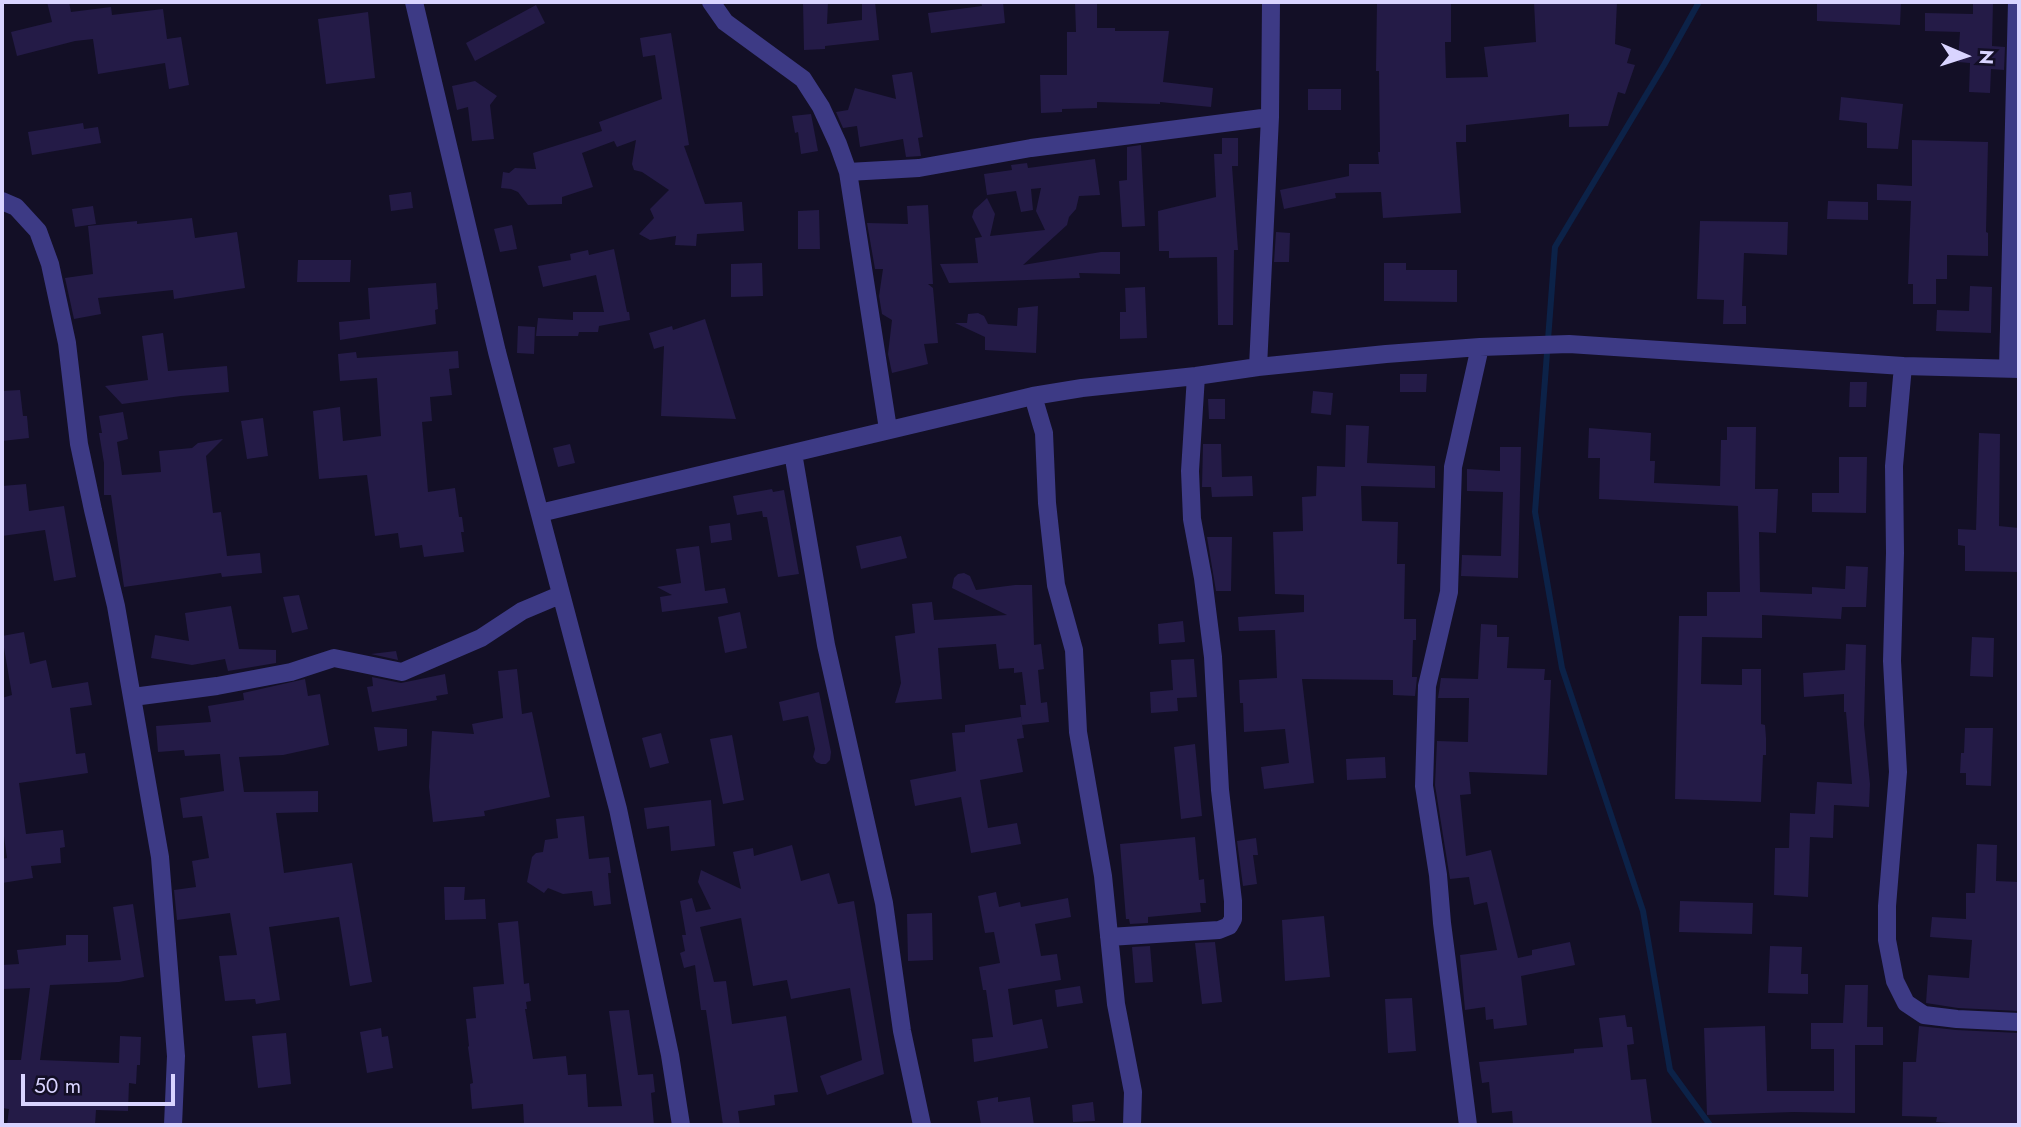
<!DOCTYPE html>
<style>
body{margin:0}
#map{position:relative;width:2021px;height:1127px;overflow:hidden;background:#130f26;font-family:Jost,sans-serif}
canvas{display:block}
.frame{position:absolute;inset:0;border:4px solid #d9d4ff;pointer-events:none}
.north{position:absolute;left:1930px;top:21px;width:70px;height:70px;-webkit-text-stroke:5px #130f26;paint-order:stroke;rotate:93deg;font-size:19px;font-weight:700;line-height:28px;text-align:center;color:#d9d4ff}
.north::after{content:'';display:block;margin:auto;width:24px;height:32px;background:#d9d4ff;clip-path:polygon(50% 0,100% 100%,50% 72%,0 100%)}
.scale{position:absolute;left:21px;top:1074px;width:154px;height:32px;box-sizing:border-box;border:4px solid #d9d4ff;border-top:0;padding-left:9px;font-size:21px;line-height:24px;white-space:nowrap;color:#d9d4ff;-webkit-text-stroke:5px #130f26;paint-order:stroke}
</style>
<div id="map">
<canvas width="2021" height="1127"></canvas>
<div class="frame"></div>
<div class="north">N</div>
<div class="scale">50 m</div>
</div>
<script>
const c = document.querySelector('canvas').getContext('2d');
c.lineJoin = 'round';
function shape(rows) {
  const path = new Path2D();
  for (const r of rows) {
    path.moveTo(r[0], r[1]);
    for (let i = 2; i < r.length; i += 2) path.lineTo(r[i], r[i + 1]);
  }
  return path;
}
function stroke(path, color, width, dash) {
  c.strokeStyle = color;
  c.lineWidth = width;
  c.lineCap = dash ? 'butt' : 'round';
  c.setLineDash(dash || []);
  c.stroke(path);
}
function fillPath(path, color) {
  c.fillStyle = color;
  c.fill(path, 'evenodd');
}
stroke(shape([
 [1699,2,1664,65,1555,247,1535,512,1562,668,1643,911,1670,1070,1710,1125]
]), '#0c2248', 6);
fillPath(shape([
 [47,2,69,2,71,12,111,7,112,15,163,9,167,39,181,37,189,85,169,89,165,63,98,74,93,39,75,41,17,56,11,32,52,22],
 [803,2,828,2,827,24,862,20,862,2,875,2,879,40,825,46,825,49,804,50],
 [981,2,1003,2,1005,23,931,33,928,13,982,6],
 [1075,2,1097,2,1097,28,1115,28,1115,31,1169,31,1163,82,1213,88,1211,107,1160,102,1160,104,1097,102,1097,108,1062,109,1062,112,1041,113,1040,75,1067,75,1067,32,1076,32],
 [1377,2,1451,2,1451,42,1445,42,1446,78,1488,77,1484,47,1536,42,1534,2,1617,2,1615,44,1631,49,1627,63,1635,65,1625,94,1618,92,1608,126,1569,127,1569,114,1466,125,1466,142,1456,142,1461,213,1383,218,1381,192,1335,193,1336,198,1284,209,1280,190,1349,176,1349,164,1379,164,1378,152,1380,152,1379,71,1376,71],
 [1817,2,1901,2,1900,25,1817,21],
 [1973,2,1993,2,1992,46,2005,47,2004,70,1991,69,1990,93,1969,92,1970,63,1958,62,1960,32,1925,31,1925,13,1973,14],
 [536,5,545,23,475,61,466,43],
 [368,12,375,78,326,84,318,19],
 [671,33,689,145,684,146,705,204,742,202,744,231,697,234,696,246,675,245,676,236,650,240,639,234,654,218,650,209,669,190,642,172,634,170,632,164,636,140,617,147,614,141,582,153,593,187,562,197,562,204,528,205,518,192,511,189,501,188,503,172,509,173,515,168,536,169,533,153,602,131,599,122,662,99,655,55,643,57,640,38],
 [912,72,923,137,918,138,921,156,906,157,903,139,860,147,857,126,843,128,836,112,848,110,855,88,896,99,892,75],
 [475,81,497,96,490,105,494,139,472,141,468,107,457,110,452,86],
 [1308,89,1341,89,1341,110,1308,110],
 [1841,97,1903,104,1898,149,1867,148,1867,123,1839,120],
 [811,114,818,151,801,154,798,132,795,133,792,116],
 [83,123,84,129,98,127,101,143,32,155,28,132],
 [1222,138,1238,138,1238,166,1232,166,1238,250,1234,250,1233,325,1218,325,1217,257,1169,258,1169,251,1159,251,1158,211,1216,197,1214,154,1222,154],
 [1912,140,1988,142,1986,232,1988,233,1988,256,1947,255,1947,279,1936,279,1936,304,1913,304,1913,284,1908,284,1911,201,1877,200,1877,184,1912,186],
 [1141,145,1145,226,1122,227,1119,181,1127,180,1127,147],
 [1095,159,1100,195,1079,196,1076,209,1069,217,1067,225,1023,265,1101,252,1120,252,1120,274,1079,273,1080,278,949,283,940,264,978,263,975,238,982,237,972,217,974,210,987,198,995,214,990,236,1045,230,1036,211,1041,188,1031,189,1033,210,1021,212,1016,191,987,195,984,174,1012,170,1011,165,1027,163,1028,168],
 [411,192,413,208,391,211,389,195],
 [1828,201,1868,202,1868,220,1827,219],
 [928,205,933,284,928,284,933,288,938,343,924,344,928,364,892,373,888,354,892,320,882,314,879,296,883,269,875,269,867,223,908,224,907,206],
 [93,206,96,224,75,227,72,209],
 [819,210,820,249,798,249,798,211],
 [192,218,195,238,237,232,245,288,174,299,173,290,98,298,101,314,74,319,65,278,93,274,88,226,137,221,137,224],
 [1700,221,1788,222,1787,255,1744,253,1742,306,1746,306,1746,324,1723,324,1724,300,1697,299],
 [512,225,517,249,500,252,494,229],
 [1276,232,1290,233,1289,262,1274,262],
 [614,249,627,312,629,312,630,320,599,326,598,332,579,332,578,336,536,336,538,318,573,320,573,312,604,312,596,275,543,287,538,266,571,260,570,254,588,250,589,255],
 [298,260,351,260,350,282,297,282],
 [762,263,763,296,731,297,731,264],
 [1384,263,1406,263,1406,270,1457,270,1457,302,1384,301],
 [436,283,438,309,435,310,436,324,340,340,339,322,370,319,368,288],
 [1970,286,1992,287,1991,333,1936,331,1937,310,1969,311],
 [1145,287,1147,338,1120,339,1120,312,1126,312,1125,288],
 [1038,306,1036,353,985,350,985,337,955,323,967,323,968,314,978,313,984,316,988,324,1017,326,1018,308],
 [705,319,736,419,661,416,664,346,654,349,649,333,672,326,673,330],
 [518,326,535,327,534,354,517,353],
 [163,333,168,371,227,366,229,392,181,396,122,404,105,386,148,380,142,336],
 [458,351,459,368,449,369,452,395,430,397,432,421,422,422,428,492,455,488,459,517,462,517,464,532,461,532,464,552,424,557,422,545,400,548,398,533,375,536,367,475,319,479,313,411,340,407,343,441,381,436,377,378,340,381,338,354,356,352,357,358],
 [1400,374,1427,374,1426,392,1400,392],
 [1850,382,1867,382,1866,407,1849,407],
 [20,390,23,416,27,416,29,438,2,441,2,391],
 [1313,391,1333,393,1331,415,1311,413],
 [1208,399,1225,399,1225,419,1209,419],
 [123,412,128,439,117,442,122,475,161,472,159,451,192,448,198,443,223,439,206,456,213,513,221,512,227,556,260,553,262,573,222,577,221,573,124,587,111,495,104,495,104,463,99,433,102,433,99,416],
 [263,418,268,456,247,459,241,421],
 [1346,425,1369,426,1367,463,1435,466,1435,488,1361,486,1362,521,1398,522,1397,564,1405,564,1404,619,1416,619,1416,640,1413,640,1412,677,1417,677,1415,696,1393,695,1393,680,1302,679,1314,783,1264,789,1261,767,1289,763,1285,729,1244,732,1243,703,1240,703,1239,680,1277,678,1275,630,1239,631,1238,617,1304,612,1304,595,1275,594,1273,532,1303,531,1302,497,1316,496,1317,466,1345,467],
 [1727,427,1756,427,1755,489,1778,489,1776,533,1759,532,1760,592,1812,594,1812,587,1845,589,1846,566,1868,567,1866,607,1842,607,1841,619,1762,615,1762,638,1702,637,1701,684,1742,685,1742,669,1761,669,1761,724,1765,725,1766,738,1766,755,1763,755,1761,802,1675,799,1679,616,1707,616,1707,592,1740,592,1738,506,1599,499,1600,458,1588,458,1589,428,1651,433,1650,461,1655,461,1654,483,1720,486,1721,440,1727,440],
 [1979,433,2000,434,1999,526,2019,528,2019,572,1965,571,1965,546,1958,545,1958,529,1976,530],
 [570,444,575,463,558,467,553,448],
 [1203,444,1221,444,1222,477,1252,476,1253,496,1212,497,1211,487,1202,487],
 [1500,447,1521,447,1518,578,1461,576,1462,555,1501,556,1503,492,1467,491,1467,469,1500,471],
 [1839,457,1867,457,1866,513,1812,512,1812,493,1839,493],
 [26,484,29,511,64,506,76,577,54,581,45,530,2,536,2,486],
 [772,489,773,492,784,490,799,574,778,577,767,517,763,517,762,511,737,515,733,496],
 [730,523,732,540,711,543,709,526],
 [901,536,907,558,861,569,856,546],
 [1207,537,1232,537,1231,591,1216,591],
 [699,546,705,591,725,588,728,603,662,612,660,597,672,595,657,587,681,583,676,549],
 [964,573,970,576,976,590,1015,585,1032,585,1034,645,1041,644,1044,669,1038,670,1041,703,1047,702,1049,722,1022,725,1020,705,1026,705,1022,672,1014,673,1014,668,999,669,996,644,938,648,942,699,895,703,901,683,895,636,915,633,912,604,932,602,934,620,1007,615,952,588,954,578,958,574],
 [299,595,308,629,292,633,283,597],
 [231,606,239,649,276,650,276,663,228,671,225,659,192,665,151,658,155,635,189,641,185,613],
 [740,612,747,648,725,653,718,617],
 [1183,621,1185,642,1159,644,1158,624],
 [1481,624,1497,625,1497,637,1509,637,1507,668,1545,669,1544,680,1551,680,1547,775,1469,772,1471,794,1460,795,1466,856,1491,850,1518,958,1532,955,1532,950,1570,942,1575,965,1521,976,1527,1025,1494,1029,1493,1019,1486,1020,1485,1007,1465,1010,1460,955,1497,950,1487,902,1474,905,1469,877,1450,879,1435,785,1437,741,1468,742,1469,698,1438,698,1441,678,1478,679],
 [24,632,30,664,46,660,52,688,88,682,92,705,70,708,76,754,85,753,88,773,19,783,26,834,63,830,65,847,60,848,61,863,31,866,33,878,2,883,2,859,7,858,2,822,2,698,12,695,2,636],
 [1972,637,1994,638,1993,677,1970,676],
 [1846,644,1866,645,1864,725,1870,784,1869,807,1834,805,1833,838,1810,837,1808,897,1774,895,1775,848,1789,848,1790,813,1815,814,1817,782,1852,784,1846,712,1844,712,1844,694,1804,697,1803,673,1845,670],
 [396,651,398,660,371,654],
 [1194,659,1197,697,1177,698,1178,711,1151,713,1150,692,1173,690,1171,660],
 [517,669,522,714,532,712,550,797,484,811,485,816,433,822,429,787,432,731,474,734,472,724,503,718,498,671],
 [445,674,448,694,436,696,437,700,372,712,367,687,373,686,372,677,401,683],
 [305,679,308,696,320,694,329,745,283,755,239,757,244,792,318,791,318,812,276,813,284,873,352,863,372,982,350,986,339,917,269,927,280,1000,256,1004,255,999,225,1001,219,956,237,955,230,913,177,920,174,890,196,887,192,861,209,858,202,816,183,818,180,798,224,791,220,754,185,756,184,750,158,752,156,726,211,722,208,706,244,700,243,693],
 [819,692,831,752,830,760,826,764,821,764,816,762,813,757,815,749,808,716,783,721,779,702],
 [1021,717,1024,738,1017,739,1023,772,980,780,988,828,1017,823,1021,844,971,853,961,797,915,806,910,780,956,771,952,733,965,732,965,725],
 [374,727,407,729,407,746,378,751],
 [1965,728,1993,728,1991,786,1966,785,1966,773,1960,773,1961,753,1964,753],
 [661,733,669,763,650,768,642,738],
 [732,735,744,800,723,804,710,739],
 [1195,744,1202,816,1181,819,1174,747],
 [1385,757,1386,778,1347,780,1346,759],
 [711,800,715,846,671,851,669,826,647,829,644,808],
 [584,816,589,859,609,857,611,873,608,873,611,904,594,906,592,891,563,894,548,888,544,893,527,882,532,857,536,853,543,852,545,840,558,838,556,819],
 [1195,837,1199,880,1204,879,1206,903,1200,903,1201,912,1148,917,1148,923,1130,924,1129,919,1126,919,1120,844],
 [1256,838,1258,855,1253,855,1257,884,1243,886,1237,841],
 [1977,844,1997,845,1996,881,2019,882,2019,1011,1958,1008,1926,1003,1928,975,1969,978,1972,940,1930,937,1932,917,1966,919,1966,893,1975,893],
 [792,845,801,881,829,873,838,904,854,901,884,1074,827,1095,820,1076,862,1060,850,988,791,999,787,980,753,986,741,918,700,927,714,982,726,981,732,1024,786,1016,798,1092,774,1095,775,1105,738,1111,740,1125,723,1125,706,1010,701,1010,695,965,684,968,680,953,685,951,682,935,686,935,680,901,692,898,696,912,711,909,698,882,701,870,741,889,733,852,753,848,754,856],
 [444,887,465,887,464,900,485,899,486,919,445,920],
 [996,892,999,907,1020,902,1021,907,1068,898,1071,917,1035,924,1041,956,1057,954,1061,980,1008,989,1013,1025,1042,1019,1048,1048,974,1062,972,1039,993,1037,986,990,983,990,979,967,1000,963,994,932,985,933,978,896],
 [1680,901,1753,903,1752,934,1679,932],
 [133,904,144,977,119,982,50,985,40,1060,119,1063,120,1036,141,1037,140,1065,137,1065,136,1084,129,1083,128,1111,96,1110,95,1125,7,1125,9,1109,2,1108,2,1060,21,1060,30,988,2,989,2,965,19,964,17,950,66,945,66,935,88,935,88,962,121,960,113,907],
 [932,913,933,960,908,961,907,914],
 [1324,916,1330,977,1285,981,1282,920],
 [518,921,524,984,529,983,531,1001,526,1002,527,1009,525,1009,533,1059,566,1056,568,1075,586,1074,588,1107,622,1106,609,1011,629,1010,638,1075,653,1074,655,1092,651,1093,654,1125,524,1125,523,1104,472,1109,470,1084,473,1083,468,1047,469,1046,466,1019,476,1018,473,987,504,984,498,923],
 [1215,942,1222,1002,1202,1004,1195,943],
 [1150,946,1153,982,1135,983,1132,947],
 [1770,946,1802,947,1801,974,1808,974,1808,994,1768,993],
 [1845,985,1868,985,1867,1027,1883,1027,1883,1045,1855,1045,1855,1113,1793,1112,1707,1115,1704,1028,1765,1026,1767,1091,1834,1091,1834,1049,1811,1049,1811,1023,1843,1023],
 [1080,986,1083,1003,1057,1007,1055,990],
 [1412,998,1416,1051,1388,1053,1385,999],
 [1625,1015,1627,1027,1632,1027,1634,1044,1627,1045,1631,1080,1646,1079,1652,1125,1513,1125,1512,1111,1492,1113,1489,1082,1482,1083,1479,1062,1574,1053,1574,1049,1603,1047,1599,1018],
 [1919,1026,1956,1030,2019,1033,2017,1105,2019,1105,2019,1125,1978,1125,1936,1122,1937,1117,1902,1116,1903,1062,1916,1062],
 [381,1028,382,1037,388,1036,393,1068,367,1073,360,1032],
 [286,1033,291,1084,258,1088,252,1036],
 [998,1097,998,1102,1030,1097,1034,1125,981,1125,977,1101],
 [1093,1102,1095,1121,1073,1122,1072,1105]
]), '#241b47');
stroke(shape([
 [414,2,497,352,618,809,670,1055,681,1125],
 [711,2,725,22,803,79,821,107,838,144,848,172,888,429],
 [848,172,919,168,1031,148,1270,117],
 [2,201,16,207,38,231,50,264,67,343,79,444,93,510,116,606,160,857,176,1056,173,1125],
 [1903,366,1894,466,1895,553,1892,661,1898,772,1887,906,1887,940,1895,981,1906,1003,1924,1015,1957,1019,2019,1022],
 [1258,367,1270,117,1271,2],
 [2008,368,2017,2],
 [1033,396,1044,433,1047,503,1056,585,1074,650,1078,732,1103,876,1116,1004,1133,1092,1132,1125],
 [793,453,826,645,884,903,902,1031,922,1125],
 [540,513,1033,396,1082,388,1196,376,1258,367,1386,354,1480,347,1569,344,1903,366,2019,369],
 [133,697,217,686,291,672,334,658,402,672,481,638,522,611,560,595],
 [1109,937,1219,930,1229,926,1233,919,1233,901,1220,790,1213,657,1203,578,1192,519,1190,471,1196,376],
 [1468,1125,1442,923,1438,875,1424,786,1427,686,1449,592,1453,467,1480,347]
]), '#3d3a85', 18);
</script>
